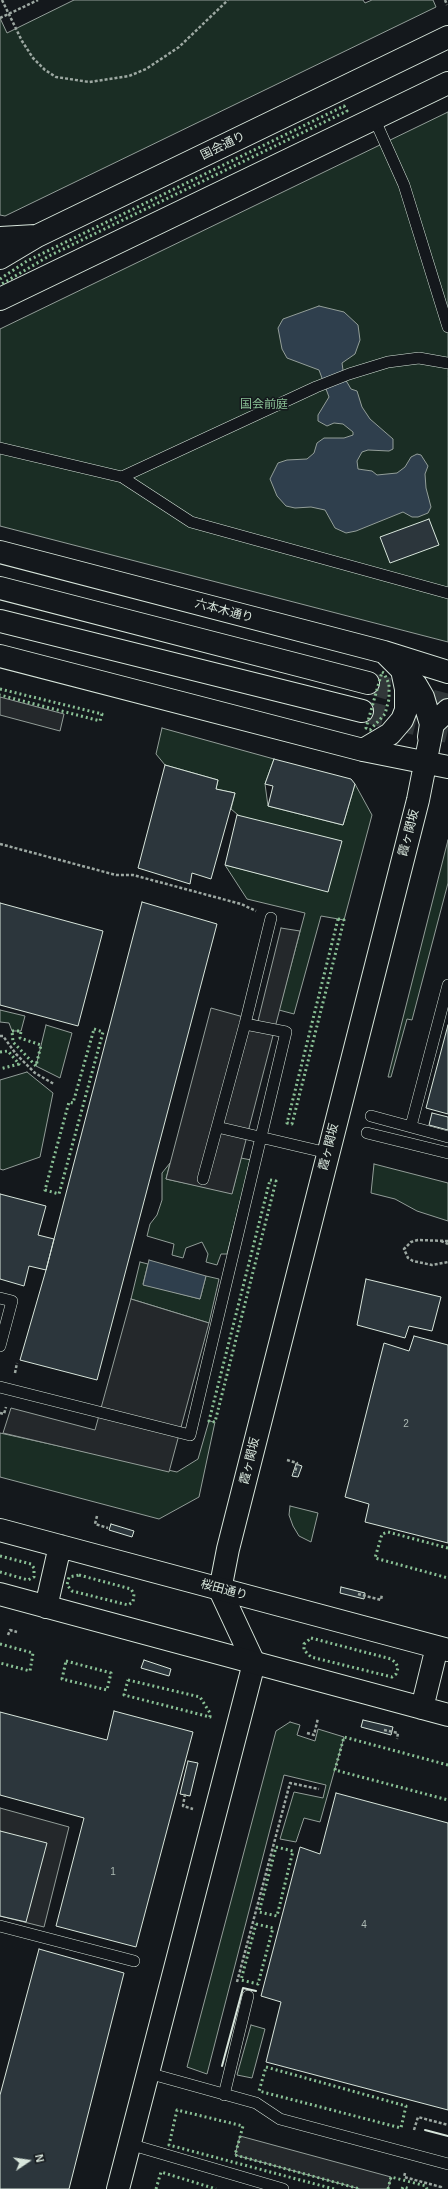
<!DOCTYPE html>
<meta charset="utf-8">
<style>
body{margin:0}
#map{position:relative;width:448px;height:2189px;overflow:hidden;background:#14181c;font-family:Arial,sans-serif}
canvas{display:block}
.north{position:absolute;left:8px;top:2141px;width:40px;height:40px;-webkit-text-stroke:3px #14181c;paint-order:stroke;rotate:77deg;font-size:11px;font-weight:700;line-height:16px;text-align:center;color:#d8e6dc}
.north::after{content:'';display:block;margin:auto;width:14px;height:18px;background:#d8e6dc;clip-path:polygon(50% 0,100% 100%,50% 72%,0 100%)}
</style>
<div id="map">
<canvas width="448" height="2189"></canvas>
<div class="north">N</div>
</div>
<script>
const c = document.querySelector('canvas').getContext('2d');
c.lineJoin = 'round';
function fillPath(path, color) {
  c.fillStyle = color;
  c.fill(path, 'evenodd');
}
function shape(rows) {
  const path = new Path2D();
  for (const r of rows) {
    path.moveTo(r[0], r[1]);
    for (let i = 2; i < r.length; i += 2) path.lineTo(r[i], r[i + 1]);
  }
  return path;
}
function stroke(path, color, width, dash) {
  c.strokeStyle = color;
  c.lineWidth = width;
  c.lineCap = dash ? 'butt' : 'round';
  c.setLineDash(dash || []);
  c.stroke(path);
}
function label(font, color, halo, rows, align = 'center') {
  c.font = font + ' Arial,"Noto Sans JP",sans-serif';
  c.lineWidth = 3;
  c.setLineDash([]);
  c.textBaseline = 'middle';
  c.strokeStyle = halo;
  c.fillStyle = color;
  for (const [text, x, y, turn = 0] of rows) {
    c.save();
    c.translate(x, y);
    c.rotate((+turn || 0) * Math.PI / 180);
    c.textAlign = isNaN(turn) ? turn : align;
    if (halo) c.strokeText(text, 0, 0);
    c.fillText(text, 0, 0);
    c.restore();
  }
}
const green = shape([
 [74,0,363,0,365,3,372,0,433,0,436,7,5,216,0,215,0,18,7,33,74,0],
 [448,112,448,642,0,526,0,329,448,112],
 [162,728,274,759,265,784,268,806,343,825,355,784,372,815,344,920,321,916,294,1014,279,1010,305,913,247,899,225,865,328,891,231,809,235,793,216,789,218,780,165,765,156,754,162,728],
 [448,840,448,883,412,1020,407,1019,391,1077,388,1077,448,840],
 [0,1010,25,1016,21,1031,12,1031,9,1023,0,1022,0,1010],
 [46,1025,72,1033,60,1078,36,1066,46,1025],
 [27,1072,53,1093,40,1157,3,1170,0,1169,0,1080,27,1072],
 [241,1158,251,1160,227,1254,221,1254,217,1265,206,1262,208,1254,202,1242,186,1248,183,1258,172,1255,174,1244,147,1236,150,1224,157,1215,162,1200,162,1173,170,1163,166,1179,232,1193,241,1158],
 [374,1164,448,1183,448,1221,417,1211,395,1199,371,1193,374,1164],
 [140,1262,148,1264,143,1284,200,1299,206,1276,219,1279,209,1323,131,1299,140,1262],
 [209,1421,215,1422,199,1497,159,1519,0,1477,0,1433,177,1472,198,1459,209,1421],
 [290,1506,318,1513,311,1542,299,1536,293,1526,289,1515,290,1506],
 [290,1722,300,1725,297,1735,315,1741,318,1729,344,1737,320,1822,304,1818,296,1842,280,1839,294,1792,323,1798,326,1785,284,1775,207,2074,187,2067,276,1731,290,1722],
 [251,2025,265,2029,252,2078,237,2075,251,2025]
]);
fillPath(green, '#1a2d24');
stroke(green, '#939e99', 1);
const parking = shape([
 [0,697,64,714,60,731,0,715,0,697],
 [281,928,300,931,232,1194,166,1179,211,1008,258,1021,281,928],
 [131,1299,209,1323,169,1472,3,1433,11,1408,95,1430,131,1299],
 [0,1808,69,1827,44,1927,0,1916,0,1808],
 [240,2136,391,2177,388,2189,360,2189,235,2155,240,2136]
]);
fillPath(parking, '#24282b');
stroke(parking, '#939e99', 1);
const water = shape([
 [319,306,344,312,358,325,360,340,355,354,342,363,344,377,351,389,357,391,362,407,370,419,393,439,393,449,389,451,368,450,362,452,357,461,358,469,372,471,377,475,397,473,405,467,411,457,417,454,421,455,428,466,425,474,426,488,431,507,428,513,418,517,412,517,403,512,356,531,346,533,335,528,325,510,311,507,295,508,286,506,277,496,270,479,278,463,287,460,307,459,314,453,317,443,324,438,344,438,353,435,353,432,343,424,334,423,327,426,318,421,318,415,329,397,319,370,287,358,282,349,278,328,283,319,319,306],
 [149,1260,206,1276,200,1299,143,1285,149,1260]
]);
fillPath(water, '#2f3f4d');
stroke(water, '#939e99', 1);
const building = shape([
 [429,519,439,545,390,563,380,537,429,519],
 [274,759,351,779,355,784,343,825,268,806,273,786,265,784,274,759],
 [165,765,218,780,216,789,235,793,211,879,192,873,190,884,138,868,165,765],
 [237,815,342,841,328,892,225,865,237,815],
 [142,902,217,924,97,1380,20,1360,46,1270,142,902],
 [0,903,103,931,78,1026,0,1005,0,903],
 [448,1025,448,1114,426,1108,448,1025],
 [432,1113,448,1117,448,1130,429,1125,432,1113],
 [0,1194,46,1206,38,1235,54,1239,46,1270,29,1266,24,1286,0,1279,0,1194],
 [366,1279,441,1297,432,1331,409,1326,405,1338,357,1325,366,1279],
 [414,1336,448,1345,448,1543,365,1522,369,1504,345,1497,384,1343,409,1351,414,1336],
 [296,1464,302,1466,298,1477,292,1476,296,1464],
 [111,1524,134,1531,132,1537,109,1530,111,1524],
 [341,1587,365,1593,364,1599,340,1593,341,1587],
 [144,1660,171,1669,169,1676,141,1668,144,1660],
 [114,1711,193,1732,136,1947,56,1926,84,1818,0,1795,0,1712,107,1740,114,1711],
 [363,1720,393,1727,391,1735,361,1727,363,1720],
 [188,1761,198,1763,190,1796,180,1794,188,1761],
 [336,1793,448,1823,448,2110,266,2062,281,2002,261,1996,300,1847,320,1854,336,1793],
 [0,1831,47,1843,26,1922,0,1916,0,1831],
 [39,1949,124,1973,69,2189,0,2189,0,2095,39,1949]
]);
fillPath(building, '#2c363c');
stroke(building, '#d8e6dc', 1);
stroke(shape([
 [368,683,448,705],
 [362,711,448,732]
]), '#313739', 22, [22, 11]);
const service = shape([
 [374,118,404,185,448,327],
 [0,448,122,477,191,522,448,593],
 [122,477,316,387,349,374,388,362,419,358,448,363],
 [371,1116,448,1137],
 [411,1126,448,985],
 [217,1127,328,1153],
 [367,1133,448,1153],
 [203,1179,245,1024,271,918],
 [0,1298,12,1301,0,1346],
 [0,1387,190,1435,286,1032,245,1024],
 [0,1926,134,1961],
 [148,2073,256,2103,280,2119,448,2164],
 [224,2095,248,1996],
 [129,2144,283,2189]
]);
const tertiary = shape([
 [118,2189,254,1663,220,1590]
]);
const secondary = shape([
 [0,238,35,236],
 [0,258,37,236,448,37],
 [0,299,448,83],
 [0,552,384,652,448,672],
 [0,656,363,750,448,767],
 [402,670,416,685,423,697,431,724,429,737],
 [363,750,390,734,402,720,406,710,406,689,402,670,384,652],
 [220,1590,228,1549,418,800,433,724,448,710]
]);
const trunk = shape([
 [0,1530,448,1650],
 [0,1594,448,1715],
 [46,1607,60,1546],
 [422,1708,437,1647]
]);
const motorway = shape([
 [0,588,368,683],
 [0,621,362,711]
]);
stroke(service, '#d8e6dc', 12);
stroke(tertiary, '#d8e6dc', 24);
stroke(secondary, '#d8e6dc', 24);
stroke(trunk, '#d8e6dc', 24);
stroke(motorway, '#d8e6dc', 24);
stroke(shape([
 [2,0,22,41,33,58,45,70,56,77,89,82,129,76,146,69,179,47,228,0],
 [445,0,447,5],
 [0,18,38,0],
 [0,844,116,875,133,875,241,904,256,911],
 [0,1036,3,1036,16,1054,35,1073,54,1084],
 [441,1241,448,1244],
 [448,1241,418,1240,411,1242,404,1249,408,1258,413,1261,432,1265,448,1262],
 [15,1373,17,1363],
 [0,1413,4,1414,6,1407],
 [287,1460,297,1463,295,1473],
 [97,1516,95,1524,108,1528],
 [358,1594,381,1600,382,1594],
 [8,1635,10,1630,17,1632],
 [384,1730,398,1733,397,1739],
 [307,1733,314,1735,318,1718],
 [185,1794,183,1806,193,1809],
 [237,1982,290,1783,319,1789],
 [414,2130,418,2117,448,2125],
 [405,2173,404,2177,441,2187,440,2189]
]), '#9da8a2', 2.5, [3, 2]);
stroke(service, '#14181c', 11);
stroke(tertiary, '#14181c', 22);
stroke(secondary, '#14181c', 22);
stroke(trunk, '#14181c', 22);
stroke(motorway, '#14181c', 22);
stroke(shape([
 [0,279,27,261,344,106,347,111,49,256,0,285],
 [382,672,384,673,389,684,389,699,385,714,370,730,366,728,382,672],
 [0,689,102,714,100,721,0,695],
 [338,919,344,920,292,1124,287,1123,338,919],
 [94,1029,103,1032,59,1194,45,1190,69,1102,73,1103,94,1029],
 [12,1031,21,1031,20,1038,41,1045,36,1066,13,1042,12,1031],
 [0,1052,8,1051,19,1064,0,1069],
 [270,1180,276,1181,215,1422,209,1421,270,1180],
 [448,1548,388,1532,382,1534,375,1558,448,1578],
 [0,1556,31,1564,34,1568,34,1577,28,1580,0,1572],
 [79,1575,131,1589,134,1594,133,1602,128,1605,72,1591,67,1585,69,1577,79,1575],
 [311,1638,391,1659,396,1663,398,1668,396,1674,392,1677,311,1657,304,1650,304,1644,311,1638],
 [0,1644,33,1653,30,1671,0,1663],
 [66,1661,111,1673,107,1690,62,1679,66,1661],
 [128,1680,200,1697,210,1713,210,1717,124,1695,128,1680],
 [448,1765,344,1737,335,1770,448,1800],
 [276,1847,293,1851,277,1916,259,1912,276,1847],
 [256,1924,273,1928,258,1984,241,1980,256,1924],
 [266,2067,406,2106,401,2128,259,2091,266,2067],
 [156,2189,161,2172,216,2189],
 [334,2189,169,2145,177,2110,243,2126,235,2155,360,2189],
 [388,2189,391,2177,426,2186,427,2189],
 [402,2189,403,2187,410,2189]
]), '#8ac095', 3, [2, 3]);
stroke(shape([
 [222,2066,243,1988,256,1991],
 [425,2130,448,2136]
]), '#d8e6dc', 2);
label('10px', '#adbab4', null, [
 ["2",406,1424],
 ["1",113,1872],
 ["4",364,1925]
]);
label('12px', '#d8e6dc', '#14181c', [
 ["国会通り",223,146,-26],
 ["六本木通り",224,611,15],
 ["霞ヶ関坂",409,833,-75],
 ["霞ヶ関坂",329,1147,-76],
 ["霞ヶ関坂",250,1461,-76],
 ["桜田通り",224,1590,15]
]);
label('12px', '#8ac095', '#14181c', [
 ["国会前庭",264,405]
]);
</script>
